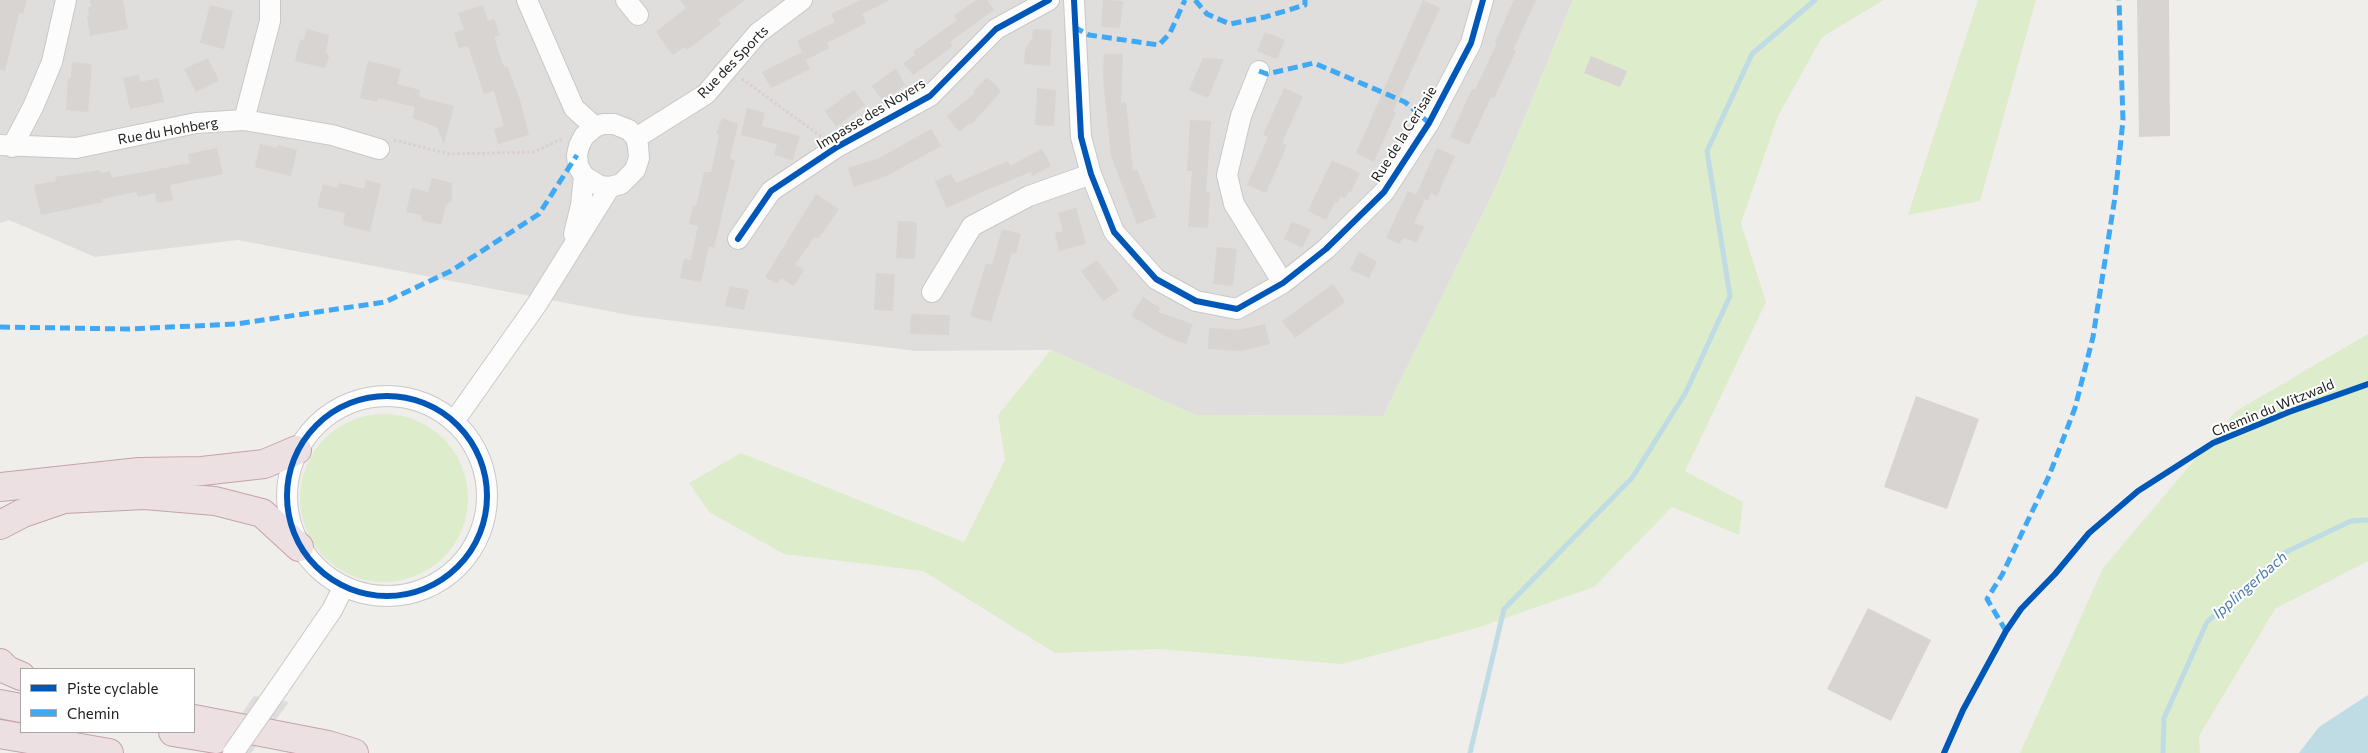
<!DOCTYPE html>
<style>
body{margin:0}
#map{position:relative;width:2368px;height:753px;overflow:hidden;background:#f0eeeb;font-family:Commissioner,sans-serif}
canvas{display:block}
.legend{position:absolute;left:20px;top:668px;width:175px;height:65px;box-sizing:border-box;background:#fff;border:1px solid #a7a7a7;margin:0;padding:6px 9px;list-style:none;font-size:15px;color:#222}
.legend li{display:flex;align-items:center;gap:10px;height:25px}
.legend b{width:25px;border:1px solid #a7a7a7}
</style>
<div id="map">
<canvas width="2368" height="753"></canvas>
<ul class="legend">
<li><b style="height:6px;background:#0057b8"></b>Piste cyclable</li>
<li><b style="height:6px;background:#3fa9f5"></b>Chemin</li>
</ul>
</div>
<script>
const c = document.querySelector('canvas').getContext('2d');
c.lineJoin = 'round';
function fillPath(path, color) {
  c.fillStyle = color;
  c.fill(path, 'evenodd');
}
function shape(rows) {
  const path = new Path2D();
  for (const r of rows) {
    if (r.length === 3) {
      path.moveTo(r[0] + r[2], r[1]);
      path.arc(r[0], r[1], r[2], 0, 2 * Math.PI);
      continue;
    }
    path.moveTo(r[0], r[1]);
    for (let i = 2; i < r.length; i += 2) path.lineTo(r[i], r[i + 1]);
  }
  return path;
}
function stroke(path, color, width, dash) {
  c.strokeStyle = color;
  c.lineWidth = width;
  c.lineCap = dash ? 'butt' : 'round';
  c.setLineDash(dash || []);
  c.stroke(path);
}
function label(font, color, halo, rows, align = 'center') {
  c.font = font + ' Commissioner,sans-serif';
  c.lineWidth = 4;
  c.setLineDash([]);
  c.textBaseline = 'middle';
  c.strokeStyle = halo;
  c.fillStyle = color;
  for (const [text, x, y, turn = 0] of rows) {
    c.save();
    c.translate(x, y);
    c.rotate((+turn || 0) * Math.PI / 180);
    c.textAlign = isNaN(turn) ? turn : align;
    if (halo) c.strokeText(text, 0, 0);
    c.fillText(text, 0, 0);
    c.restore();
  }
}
fillPath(shape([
 [0,0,1573,0,1496,187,1383,416,1195,415,1051,350,916,351,634,316,238,240,95,257,9,220,0,223]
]), '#dfdedc');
fillPath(shape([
 [1573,0,1884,0,1822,37,1778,116,1741,223,1766,302,1685,471,1743,502,1739,535,1672,507,1594,587,1477,628,1342,664,1158,649,1055,653,923,571,784,554,709,512,689,483,741,453,964,542,1005,460,998,415,1051,350,1195,415,1383,416,1496,187],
 [1978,0,2036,0,1980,201,1908,215],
 [2368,334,2368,561,2275,609,2199,736,2200,753,2020,753,2103,568,2236,411],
 [384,498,84]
]), '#ddeccb');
fillPath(shape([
 [2368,695,2368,753,2299,753,2319,727]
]), '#bfdbe3');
fillPath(shape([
 [254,696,289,702,251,753,214,753]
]), '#dedddd');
stroke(shape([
 [1470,753,1504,609,1632,478,1686,392,1730,296,1707,151,1752,54,1815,0],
 [2163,753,2164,718,2207,622,2284,553,2351,521,2368,520]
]), '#bfdbe3', 5);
fillPath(shape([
 [0,0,27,0,23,14,19,13,5,71,0,70],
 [90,0,123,0,128,29,90,36,87,16,89,16,88,7,91,7],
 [680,0,745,0,718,20,721,24,687,50,684,47,673,55,656,32,686,8],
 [860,0,890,0,862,14,866,23,827,43,829,48,806,60,797,41,835,22,831,14],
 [976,0,987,0,994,10,950,42,953,46,913,75,903,63,915,55,913,52,957,20,954,16],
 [1103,0,1123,1,1120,28,1101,27],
 [1423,0,1440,8,1393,111,1396,112,1374,162,1356,153],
 [1514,0,1536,0,1513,50,1516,51,1494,98,1491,97,1469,145,1450,137,1472,89,1475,90,1497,43,1495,42],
 [2137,0,2169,0,2170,136,2139,137],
 [210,5,233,11,224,49,200,43],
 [483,5,488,21,494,19,500,35,494,37,504,67,507,66,520,100,529,135,498,144,494,129,504,126,494,91,484,94,468,46,459,48,454,33,464,29,458,13],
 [307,29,329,35,326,52,329,57,325,68,295,61,300,39,304,40],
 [1033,29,1052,30,1050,66,1024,64,1025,50,1032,38],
 [1265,32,1285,40,1277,59,1257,51],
 [802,52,810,69,771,88,762,72],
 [1104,54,1123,54,1121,103,1126,102,1133,171,1137,169,1156,217,1137,224,1111,156,1103,78],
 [1591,56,1627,71,1620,87,1584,73],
 [208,58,219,81,196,92,184,69],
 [1203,58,1224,59,1208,98,1189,90],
 [368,61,401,69,397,84,420,90,419,97,454,106,444,144,437,127,412,118,415,107,378,98,377,102,360,98],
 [72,62,92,64,88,112,66,110,68,78,71,78],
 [896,68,905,85,883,101,872,86],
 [139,75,140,82,158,78,164,102,130,109,123,78],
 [987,77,1001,91,971,125,970,123,959,132,947,116,975,93,974,91],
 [1037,88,1056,90,1054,126,1035,125],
 [1284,88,1303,96,1282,143,1287,145,1266,193,1247,185,1268,137,1263,135,1267,125,1269,125,1268,124],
 [854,90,865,105,836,127,825,111],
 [747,108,765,113,762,126,800,136,793,160,774,155,777,144,741,135],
 [722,118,738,124,730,159,735,160,714,248,709,246,701,282,680,278,684,259,691,260,698,226,689,224,693,205,696,206,704,172,711,172,719,135,716,133],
 [1190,120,1211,121,1206,191,1210,192,1208,228,1188,227,1192,171,1187,171],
 [931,129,941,146,887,176,854,187,848,168,879,158],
 [260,144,277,148,278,145,297,150,291,176,255,167],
 [217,148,223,174,170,185,173,200,157,203,155,193,138,197,136,192,102,199,103,202,41,215,34,185,56,181,55,177,100,170,101,173,110,171,112,178,190,163,188,154],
 [1437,148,1455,156,1437,196,1431,193,1428,201,1416,195],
 [1042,149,1051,166,1032,176,1031,172,996,186,947,208,935,181,951,174,956,183,1008,161,1010,166],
 [1332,160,1360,173,1351,192,1349,191,1345,198,1341,196,1337,203,1335,202,1326,220,1308,211],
 [432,178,452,183,452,201,446,205,441,225,421,220,422,215,406,212,412,188,428,192],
 [366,180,381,184,370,232,343,225,345,213,317,207,323,184,338,188,339,183,364,189],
 [1408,191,1425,199,1414,223,1424,227,1416,243,1403,237,1400,244,1386,238],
 [816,194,839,209,818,239,814,237,795,265,804,270,794,286,781,278,777,284,765,277],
 [1076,208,1086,244,1059,251,1055,233,1063,231,1058,213],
 [898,221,917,222,915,259,896,258],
 [1292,221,1311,230,1302,248,1284,239],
 [1002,229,1021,234,1016,254,1012,253,991,322,970,316,986,263,992,265],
 [1217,247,1237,249,1233,286,1213,284],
 [1359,252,1377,261,1369,278,1350,270],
 [1097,260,1119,290,1103,301,1081,271],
 [876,273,895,274,893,311,874,310],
 [1333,284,1345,302,1295,338,1282,321],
 [730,286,749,290,744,310,725,306],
 [1143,297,1160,308,1158,312,1193,324,1186,344,1169,338,1131,316],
 [911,314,950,315,949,335,910,334],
 [1265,324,1270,344,1242,351,1208,349,1209,328,1238,330],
 [1916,396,1979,419,1947,509,1884,487],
 [1868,608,1931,640,1891,721,1827,689]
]), '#d7d4d2');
const minor = shape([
 [527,0,574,108,595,127],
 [626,0,638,15],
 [1074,0,1081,137,1091,174,1114,232,1156,279,1196,301,1237,309,1283,283,1326,249,1384,192,1429,123,1471,43,1483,0],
 [1259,71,1241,116,1227,175,1234,204,1283,283],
 [244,120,270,21,270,0],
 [603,124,614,124,629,130,636,138,638,146,639,158,635,170,621,184,610,187,600,186,584,176,578,166,577,155,579,146,584,136,595,127,603,124],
 [636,138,706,94,758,33,802,0],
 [0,145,76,148,196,123,244,120,332,135,379,149],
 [12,147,33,107,52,62,66,0],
 [574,234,581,205,584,176],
 [738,239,771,191,837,147,930,96,996,29,1049,0],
 [932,292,972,226,1029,196,1091,174],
 [387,496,100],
 [455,420,537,304,610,187],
 [279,687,332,610,343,588]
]);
const highway = shape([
 [0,487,139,472,202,471,264,464,297,450],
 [0,525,23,513,64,499,145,495,215,501,262,513,299,547],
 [0,663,7,670,21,676],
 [0,704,21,708],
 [194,719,328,745,354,753],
 [173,732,216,739],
 [0,734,109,753]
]);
stroke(minor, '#c9c8c7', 22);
stroke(highway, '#c5a2ac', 30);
stroke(shape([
 [742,79,822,137],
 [394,140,450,154,534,152,562,139]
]), '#dccecd', 3, [2.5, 2.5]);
stroke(minor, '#fdfcfc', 20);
stroke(highway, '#ece0e2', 28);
const minorBridge = shape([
 [233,753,279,687]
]);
stroke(minorBridge, '#c9c8c7', 22, []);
stroke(minorBridge, '#fdfcfc', 20);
stroke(shape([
 [1195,0,1207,14,1230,24,1265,17,1305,5,1305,0],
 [1074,27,1089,35,1159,45,1170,33,1185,0],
 [1259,71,1267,74,1314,63,1405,102,1429,123],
 [0,327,128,329,236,324,385,302,451,271,539,214,577,155],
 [2006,631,1987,599,2002,575,2049,476,2075,408,2093,337,2115,197,2123,120,2119,0]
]), '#3fa9f5', 5, [10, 5]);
stroke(shape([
 [1074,0,1081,137,1091,174,1114,232,1156,279,1196,301,1237,309,1283,283,1326,249,1384,192,1429,123,1471,43,1483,0],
 [738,239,771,191,837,147,930,96,996,29,1049,0],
 [387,496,100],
 [1944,753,1963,710,2006,631,2021,609,2055,574,2089,533,2138,491,2213,443,2289,412,2368,384]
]), '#0057b8', 6);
label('14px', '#222', '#fff', [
 ["Rue des Sports",733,62,-46],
 ["Impasse des Noyers",871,114,-31],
 ["Rue du Hohberg",168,131,-10],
 ["Rue de la Cerisaie",1404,134,-58],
 ["Chemin du Witzwald",2273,408,-22]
]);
label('italic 15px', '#4a7aab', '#fff', [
 ["Ipplingerbach",2250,585,-41]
]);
</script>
